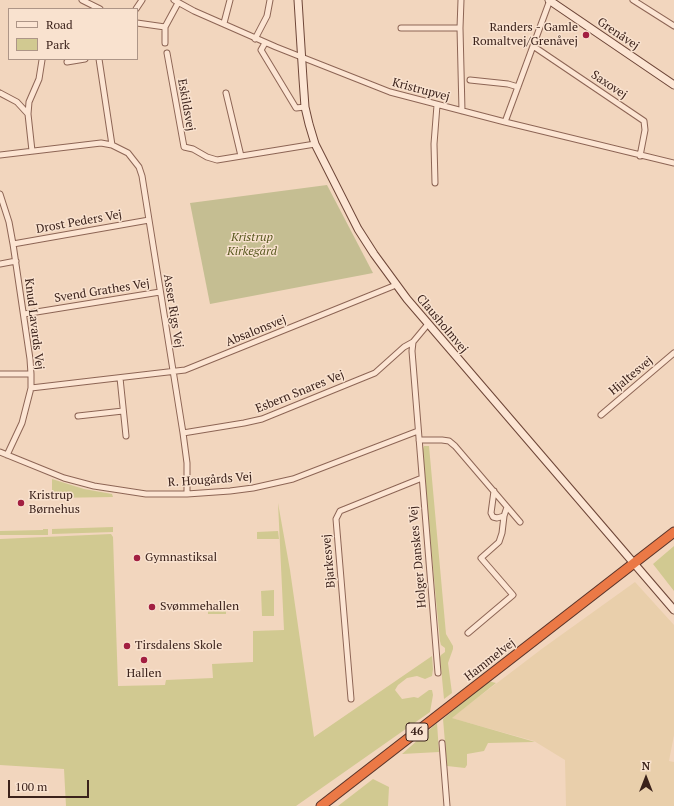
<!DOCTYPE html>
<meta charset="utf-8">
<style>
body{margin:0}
#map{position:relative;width:674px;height:806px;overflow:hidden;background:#f2d6be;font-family:"PT Serif",serif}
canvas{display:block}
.legend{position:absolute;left:8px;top:8px;width:130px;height:52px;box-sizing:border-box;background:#f9e2cf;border:1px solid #ad9587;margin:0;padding:5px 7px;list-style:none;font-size:12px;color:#3b221b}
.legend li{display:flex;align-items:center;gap:8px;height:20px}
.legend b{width:20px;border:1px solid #ad9587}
.north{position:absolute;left:626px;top:758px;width:40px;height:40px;-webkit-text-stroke:3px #f9e2cf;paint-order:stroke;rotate:0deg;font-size:11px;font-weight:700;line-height:16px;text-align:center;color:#3b221b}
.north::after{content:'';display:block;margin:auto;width:14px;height:18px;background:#3b221b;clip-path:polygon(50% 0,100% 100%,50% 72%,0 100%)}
.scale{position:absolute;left:8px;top:780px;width:81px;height:18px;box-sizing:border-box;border:2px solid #3b221b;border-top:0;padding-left:5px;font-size:12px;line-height:14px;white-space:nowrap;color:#3b221b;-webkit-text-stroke:3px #f9e2cf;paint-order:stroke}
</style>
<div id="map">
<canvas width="674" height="806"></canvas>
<ul class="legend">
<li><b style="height:5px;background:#fce5d3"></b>Road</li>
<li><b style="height:11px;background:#d1c991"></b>Park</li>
</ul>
<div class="north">N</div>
<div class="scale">100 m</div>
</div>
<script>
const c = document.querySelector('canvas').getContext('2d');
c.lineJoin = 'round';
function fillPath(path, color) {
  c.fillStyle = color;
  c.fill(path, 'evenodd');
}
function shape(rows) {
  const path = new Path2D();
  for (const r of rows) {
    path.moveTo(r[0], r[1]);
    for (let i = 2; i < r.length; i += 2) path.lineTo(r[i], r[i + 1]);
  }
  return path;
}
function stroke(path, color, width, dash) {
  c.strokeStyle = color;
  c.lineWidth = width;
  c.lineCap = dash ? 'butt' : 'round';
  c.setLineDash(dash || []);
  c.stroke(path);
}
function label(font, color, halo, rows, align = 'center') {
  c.font = font + ' "PT Serif",serif';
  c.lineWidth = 3;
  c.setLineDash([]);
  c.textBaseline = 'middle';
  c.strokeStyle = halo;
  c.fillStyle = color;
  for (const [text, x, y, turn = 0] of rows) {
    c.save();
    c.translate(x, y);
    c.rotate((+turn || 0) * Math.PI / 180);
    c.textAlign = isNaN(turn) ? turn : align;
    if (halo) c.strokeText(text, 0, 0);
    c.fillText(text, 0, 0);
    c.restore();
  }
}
fillPath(shape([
 [635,582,674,625,674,735,669,761,674,762,674,806,566,806,565,760,534,741,451,718,543,648]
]), '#e9cfab');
fillPath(shape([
 [424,446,429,446,446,634,453,646,453,649,448,663,452,693,444,699,440,657,441,655,445,652,445,648,441,645,440,641,422,453],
 [52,479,84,489,112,494,113,497,52,498],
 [278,503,290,570,314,737,432,656,433,669,432,676,425,679,417,676,407,678,398,685,395,690,402,699,414,697,418,698,429,690,432,690,433,695,430,712,296,806,66,806,64,769,0,765,0,539,111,534,113,537,118,686,165,685,166,680,213,678,212,664,253,662,253,631,284,630],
 [113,527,113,532,52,534,52,529],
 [43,529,48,529,48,535,0,535,0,531,43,530],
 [278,531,279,539,257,539,257,532],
 [674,546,674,591,653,564],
 [274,590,274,616,262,616,261,591],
 [226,604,226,614,208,614,208,605],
 [488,681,496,683,452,718,535,742,488,743,484,751,467,754,467,765,465,768,447,766,443,719],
 [437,723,439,752,402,754],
 [373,779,389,787,388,806,338,806]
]), '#d1c991');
fillPath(shape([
 [327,185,373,273,210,304,190,203]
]), '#c5be92');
const street = shape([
 [82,0,100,9],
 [174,0,194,11,276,47,390,92,505,122,674,163],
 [461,0,460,28,462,111],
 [633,0,674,26],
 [136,9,142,0],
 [137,23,165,27,178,3],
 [224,23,230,0],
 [165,27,165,43],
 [401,28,460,28],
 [255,39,267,16,270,0],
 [265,43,261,50,296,108,305,107],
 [533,46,644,121,645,130,640,156],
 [167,53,184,147,193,149,207,157,217,160,315,144],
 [99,59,112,145],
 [67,62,85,59],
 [470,80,508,84,518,87],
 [0,93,17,102,28,114,32,151],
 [226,93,241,156],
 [28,114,29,102,39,79,42,60],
 [505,122,550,0],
 [0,155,101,143,112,145,128,153,139,167,142,176,183,433,187,463,187,494],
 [435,183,434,144,437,105],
 [0,194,9,222,13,244,30,359,31,374,31,388,22,423,7,455],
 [13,244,149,220],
 [0,264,16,261],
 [24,314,160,292],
 [428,324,413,342,412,351,438,673],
 [0,374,31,374],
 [120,378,126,436],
 [31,388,185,370,396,285],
 [601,415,674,353],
 [78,416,123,411],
 [183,433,244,423,262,419,375,373,404,347,413,342],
 [419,440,442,440,449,441,455,446,520,522],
 [0,452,64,478,94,486,146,494,187,494,230,491,253,488,293,479,418,431],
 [494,491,491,513,493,517,497,518,504,516],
 [468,633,513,595,481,558,499,542,502,533,504,516,507,507],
 [351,699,336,519,340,511,422,478],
 [442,743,447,806]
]);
const secondary = shape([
 [298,0,303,79,305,107,309,124,315,144,358,229,374,254,407,299,674,610],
 [549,0,674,85]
]);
const highway = shape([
 [321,806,674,532]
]);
stroke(street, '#8d6555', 7);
stroke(secondary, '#6e4638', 9);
stroke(highway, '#5a342a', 11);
stroke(street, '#fce5d3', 5);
stroke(secondary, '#fce5d3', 7);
stroke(highway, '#eb7946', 9);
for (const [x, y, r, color] of [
 [586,35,4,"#a21f41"],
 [21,503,4,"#a21f41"],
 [137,558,4,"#a21f41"],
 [152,607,4,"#a21f41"],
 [127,646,4,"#a21f41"],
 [144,660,4,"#a21f41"]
]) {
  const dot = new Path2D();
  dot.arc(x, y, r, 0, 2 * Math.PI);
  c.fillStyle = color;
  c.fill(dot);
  stroke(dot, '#f9e2cf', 1.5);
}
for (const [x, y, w] of [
 [417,732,22]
]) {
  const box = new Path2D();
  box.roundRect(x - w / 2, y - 9, w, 18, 3);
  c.fillStyle = '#f9e2cf';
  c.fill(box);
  stroke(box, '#3b221b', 1);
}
label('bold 11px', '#3b221b', null, [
 ["46",417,732]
]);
label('12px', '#3b221b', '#f9e2cf', [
 ["Randers - Gamle",578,28,"right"],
 ["Romaltvej/Grenåvej",578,42,"right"],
 ["Kristrup",29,496],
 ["Børnehus",29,510],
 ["Gymnastiksal",145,558],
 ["Svømmehallen",160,607],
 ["Tirsdalens Skole",135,646],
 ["Hallen",144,674,"center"]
], 'left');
label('12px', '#3b221b', '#f9e2cf', [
 ["Grenåvej",618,34,34],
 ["Saxovej",609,85,34],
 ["Kristrupvej",421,90,15],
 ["Eskildsvej",186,105,80],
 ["Drost Peders Vej",79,222,-10],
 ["Svend Grathes Vej",102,291,-9],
 ["Asser Rigs Vej",173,311,81],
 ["Knud Lavards Vej",34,324,83],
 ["Clausholmvej",442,324,50],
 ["Absalonsvej",256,331,-22],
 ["Hjaltesvej",631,376,-40],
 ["Esbern Snares Vej",300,392,-22],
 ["R. Hougårds Vej",210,480,-4],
 ["Holger Danskes Vej",418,557,-95],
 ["Bjarkesvej",329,561,-95],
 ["Hammelvej",490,660,-38]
]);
label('italic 12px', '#595920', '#f9e2cf', [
 ["Kristrup",252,238],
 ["Kirkegård",252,252]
]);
</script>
